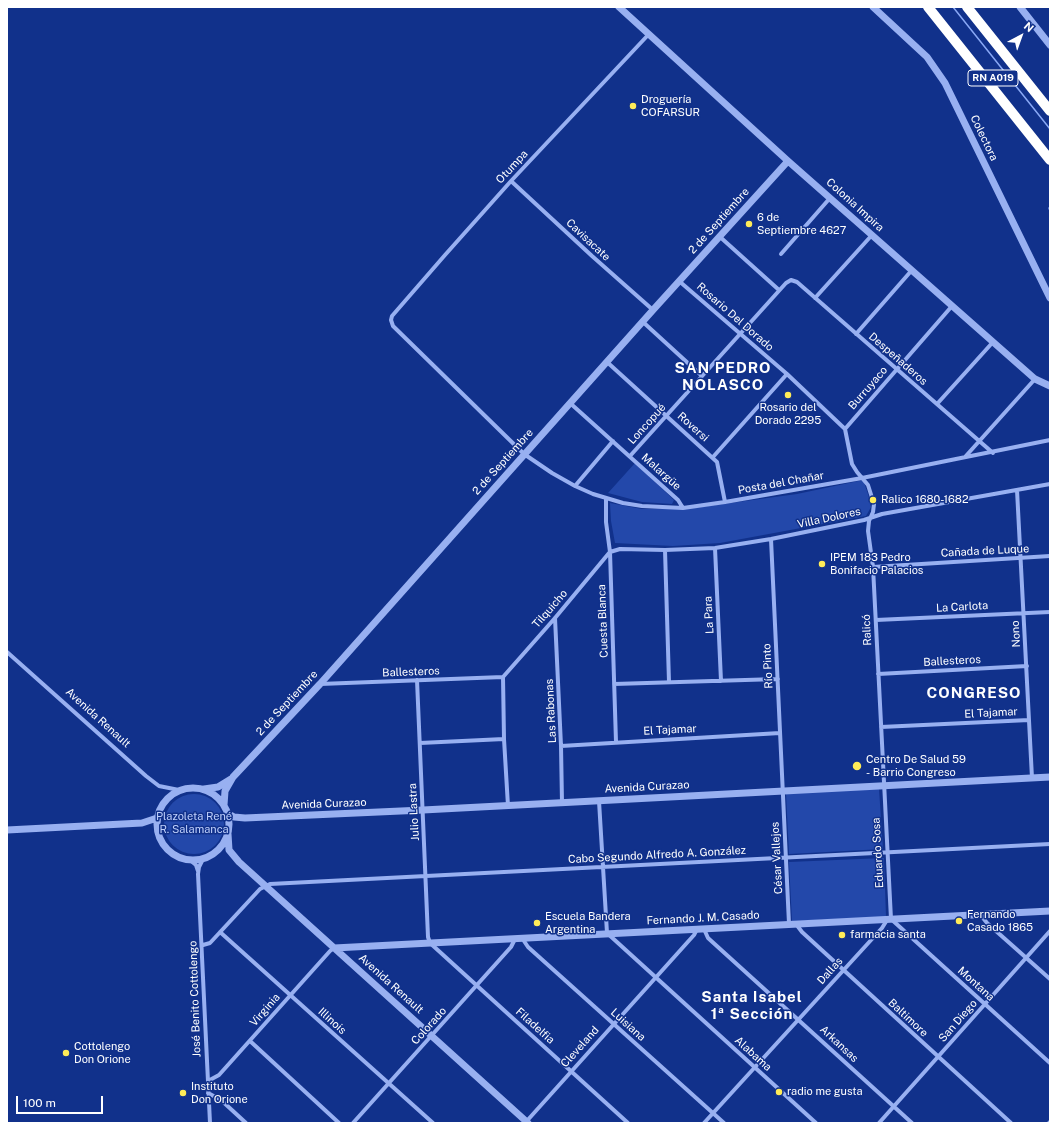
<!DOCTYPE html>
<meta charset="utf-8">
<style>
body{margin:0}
#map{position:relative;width:1057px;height:1130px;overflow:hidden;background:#11318b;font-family:"Public Sans",sans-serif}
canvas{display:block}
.frame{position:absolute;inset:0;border:8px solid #fff;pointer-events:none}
.north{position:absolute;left:1001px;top:16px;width:40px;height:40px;-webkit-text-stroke:3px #11318b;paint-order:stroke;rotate:41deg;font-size:11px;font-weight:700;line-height:16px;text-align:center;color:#fff}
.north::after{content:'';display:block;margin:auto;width:14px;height:18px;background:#fff;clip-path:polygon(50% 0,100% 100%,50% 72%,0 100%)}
.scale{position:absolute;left:16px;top:1096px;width:87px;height:18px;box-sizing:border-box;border:2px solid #fff;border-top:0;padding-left:5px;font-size:12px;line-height:14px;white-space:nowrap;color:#fff;-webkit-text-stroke:3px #11318b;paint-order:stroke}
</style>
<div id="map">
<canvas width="1057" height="1130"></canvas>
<div class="frame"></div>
<div class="north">N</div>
<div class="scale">100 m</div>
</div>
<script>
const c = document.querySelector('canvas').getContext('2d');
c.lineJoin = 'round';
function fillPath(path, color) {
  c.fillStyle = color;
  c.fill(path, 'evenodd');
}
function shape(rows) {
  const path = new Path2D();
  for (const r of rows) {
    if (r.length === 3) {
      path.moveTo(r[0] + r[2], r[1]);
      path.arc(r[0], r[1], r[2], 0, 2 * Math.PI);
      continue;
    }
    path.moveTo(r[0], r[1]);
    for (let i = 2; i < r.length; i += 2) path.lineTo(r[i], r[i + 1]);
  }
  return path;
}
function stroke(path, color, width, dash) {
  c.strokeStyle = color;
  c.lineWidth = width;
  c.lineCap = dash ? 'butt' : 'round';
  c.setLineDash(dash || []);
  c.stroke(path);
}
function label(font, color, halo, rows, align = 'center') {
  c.font = font + ' "Public Sans",sans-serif';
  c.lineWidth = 3;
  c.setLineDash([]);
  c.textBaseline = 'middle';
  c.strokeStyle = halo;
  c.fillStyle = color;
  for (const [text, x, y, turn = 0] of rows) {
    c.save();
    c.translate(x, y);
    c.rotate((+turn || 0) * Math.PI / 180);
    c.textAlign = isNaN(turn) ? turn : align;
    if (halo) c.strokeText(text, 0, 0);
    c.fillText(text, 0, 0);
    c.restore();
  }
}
fillPath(shape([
 [635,463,674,500,672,504,642,502,608,493],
 [863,480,868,494,871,507,866,516,720,543,673,546,615,543,611,521,610,503,642,509,686,509,797,494],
 [879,789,883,849,789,854,786,793],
 [194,824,30],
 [884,858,886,917,792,921,789,862]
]), '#2348aa');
stroke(shape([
 [953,7,1050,129],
 [1049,208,1050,211]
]), '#89a8f5', 1.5);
stroke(shape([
 [649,34,511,181,445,255,392,316,391,320,393,326,524,454,552,473,575,486,593,494,623,503,642,506,683,508,725,502,862,478,1050,440],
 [511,181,592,256,653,310],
 [719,236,779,290],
 [781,254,830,198],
 [679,281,787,374,845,429,852,464,857,472,868,485,874,504,873,512,869,521,868,531,873,567,891,919,1050,1063],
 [815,298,872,235],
 [643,322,702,376],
 [856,334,912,270],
 [607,362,717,462,725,502],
 [570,403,678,500,683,508],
 [937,404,993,342],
 [845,429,952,306],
 [630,456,786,283,791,280,797,282,993,453],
 [713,457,787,374],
 [965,457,1035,379],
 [575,486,613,441],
 [1017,490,1032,778],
 [606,498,606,522,610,552,616,742],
 [771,539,789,924],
 [715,548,721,681],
 [665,550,669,682],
 [610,552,620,549,665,550,715,548,771,539,864,520,882,514,1050,484],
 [873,567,1050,556],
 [555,618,561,746,562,803],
 [876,620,1050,612],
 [7,652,146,776,159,786,179,790],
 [878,674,1027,666],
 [503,677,555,618,609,553],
 [503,677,504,739,508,806],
 [417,680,428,937,430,943,628,1123],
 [320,684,503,677],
 [614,684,778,679],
 [881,727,1029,720],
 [420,743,504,739],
 [561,746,780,733],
 [599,801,607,933,816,1123],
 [203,859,199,867,198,874,210,1123],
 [190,860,196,865,198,871],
 [980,914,987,923,1050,979],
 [796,924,802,932,1011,1123],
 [704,929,708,938,912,1123],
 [220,932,433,1123],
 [522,938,528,947,724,1123],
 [203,945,210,943,260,889,270,884,1050,844],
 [250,1041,339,1123],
 [208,1081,219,1075,330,951,334,948],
 [208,1093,221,1100,246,1123],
 [353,1123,511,947,515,939],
 [525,1123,694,935,696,931,696,929],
 [704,1123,882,928,887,920],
 [879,1123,1050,931],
 [1049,1123,1050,1122]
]), '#98b0f1', 4);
stroke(shape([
 [619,7,788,161,1035,379,1050,386],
 [873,7,927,57,945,83,1050,298],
 [1020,7,1050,45],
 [193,824,36],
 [204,789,218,787,231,779],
 [224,805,225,791,233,777,320,684,653,310,788,161],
 [227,813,234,817,245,818,423,810,1050,777],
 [7,830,142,823,157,818],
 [228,834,229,850,239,862,528,1123],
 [334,948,1050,911]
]), '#98b0f1', 7);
stroke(shape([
 [928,7,1050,160],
 [967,7,1050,111]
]), '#fff', 10);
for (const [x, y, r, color] of [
 [633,106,4,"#ffec58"],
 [749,224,4,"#ffec58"],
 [788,395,4,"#ffec58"],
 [873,500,4,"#ffec58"],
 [822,564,4,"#ffec58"],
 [857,766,5,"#ffec58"],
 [959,921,4,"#ffec58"],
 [537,923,4,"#ffec58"],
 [842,935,4,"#ffec58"],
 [66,1053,4,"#ffec58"],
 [779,1092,4,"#ffec58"],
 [183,1093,4,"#ffec58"]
]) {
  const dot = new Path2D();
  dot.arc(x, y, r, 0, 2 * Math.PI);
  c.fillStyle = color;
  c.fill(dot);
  stroke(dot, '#11318b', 1.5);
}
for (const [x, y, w] of [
 [993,78,50]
]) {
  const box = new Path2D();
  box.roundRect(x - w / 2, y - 8, w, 16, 3);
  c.fillStyle = '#11318b';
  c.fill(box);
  stroke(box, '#fff', 1);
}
label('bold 10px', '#fff', null, [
 ["RN A019",993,78]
]);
label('11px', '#fff', '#11318b', [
 ["Droguería",641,100],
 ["COFARSUR",641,113],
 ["6 de",757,218],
 ["Septiembre 4627",757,231],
 ["Rosario del",788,408,"center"],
 ["Dorado 2295",788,421,"center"],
 ["Ralico 1680-1682",881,500],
 ["IPEM 183 Pedro",830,558],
 ["Bonifacio Palacios",830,571],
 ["Centro De Salud 59",866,760],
 ["- Barrio Congreso",866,773],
 ["Fernando",967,915],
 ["Casado 1865",967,928],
 ["Escuela Bandera",545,917],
 ["Argentina",545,930],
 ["farmacia santa",850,935],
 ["Cottolengo",74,1047],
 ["Don Orione",74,1060],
 ["Instituto",191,1087],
 ["Don Orione",191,1100],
 ["radio me gusta",787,1092]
], 'left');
label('11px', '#fff', '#11318b', [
 ["Colectora",984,138,64],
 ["Otumpa",512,167,-47],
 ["Colonia Impira",855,205,42],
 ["2 de Septiembre",719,221,-48],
 ["Cavisacate",588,240,43],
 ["Rosario Del Dorado",735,317,41],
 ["Despeñaderos",898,359,41],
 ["Burruyaco",868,388,-49],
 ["Loncopué",647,424,-48],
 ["Roversi",693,427,42],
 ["2 de Septiembre",503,462,-48],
 ["Malargüe",661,472,42],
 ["Posta del Chañar",781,483,-10],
 ["Villa Dolores",829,518,-12],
 ["Cañada de Luque",985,551,-3],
 ["La Carlota",962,607,-3],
 ["Tilquicho",550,609,-49],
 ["La Para",709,615,-93],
 ["Cuesta Blanca",603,621,-92],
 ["Ralicó",867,630,-93],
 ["Nono",1016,634,-93],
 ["Ballesteros",952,661,-3],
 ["Río Pinto",768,666,-93],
 ["Ballesteros",411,672,-2],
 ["2 de Septiembre",287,703,-47],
 ["Las Rabonas",551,711,-93],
 ["El Tajamar",991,713,-3],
 ["Avenida Renault",98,718,42],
 ["El Tajamar",670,730,-3],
 ["Avenida Curazao",647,787,-3],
 ["Avenida Curazao",324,804,-2],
 ["Julio Lastra",414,812,-93],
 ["Eduardo Sosa",878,853,-93],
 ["Cabo Segundo Alfredo A. González",657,855,-3],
 ["César Vallejos",777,858,-93],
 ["Fernando J. M. Casado",703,918,-3],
 ["Dallas",830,971,-48],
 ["Avenida Renault",391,984,42],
 ["Montana",976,984,42],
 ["José Benito Cottolengo",195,999,-92],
 ["Virginia",265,1010,-49],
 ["Baltimore",908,1018,43],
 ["Illinois",332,1021,42],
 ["San Diego",958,1021,-49],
 ["Luisiana",628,1025,42],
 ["Colorado",429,1026,-48],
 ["Filadelfia",535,1026,42],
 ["Arkansas",839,1044,43],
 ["Cleveland",580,1047,-48],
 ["Alabama",753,1054,42]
]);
label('11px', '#bfd0fc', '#11318b', [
 ["Plazoleta René",194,817],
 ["R. Salamanca",194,830]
]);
c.letterSpacing = '1px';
label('bold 15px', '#fff', '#11318b', [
 ["SAN PEDRO",723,368],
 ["NOLASCO",723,385],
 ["CONGRESO",974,693],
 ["Santa Isabel",752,997],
 ["1ª Sección",752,1014]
]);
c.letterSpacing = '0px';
</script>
